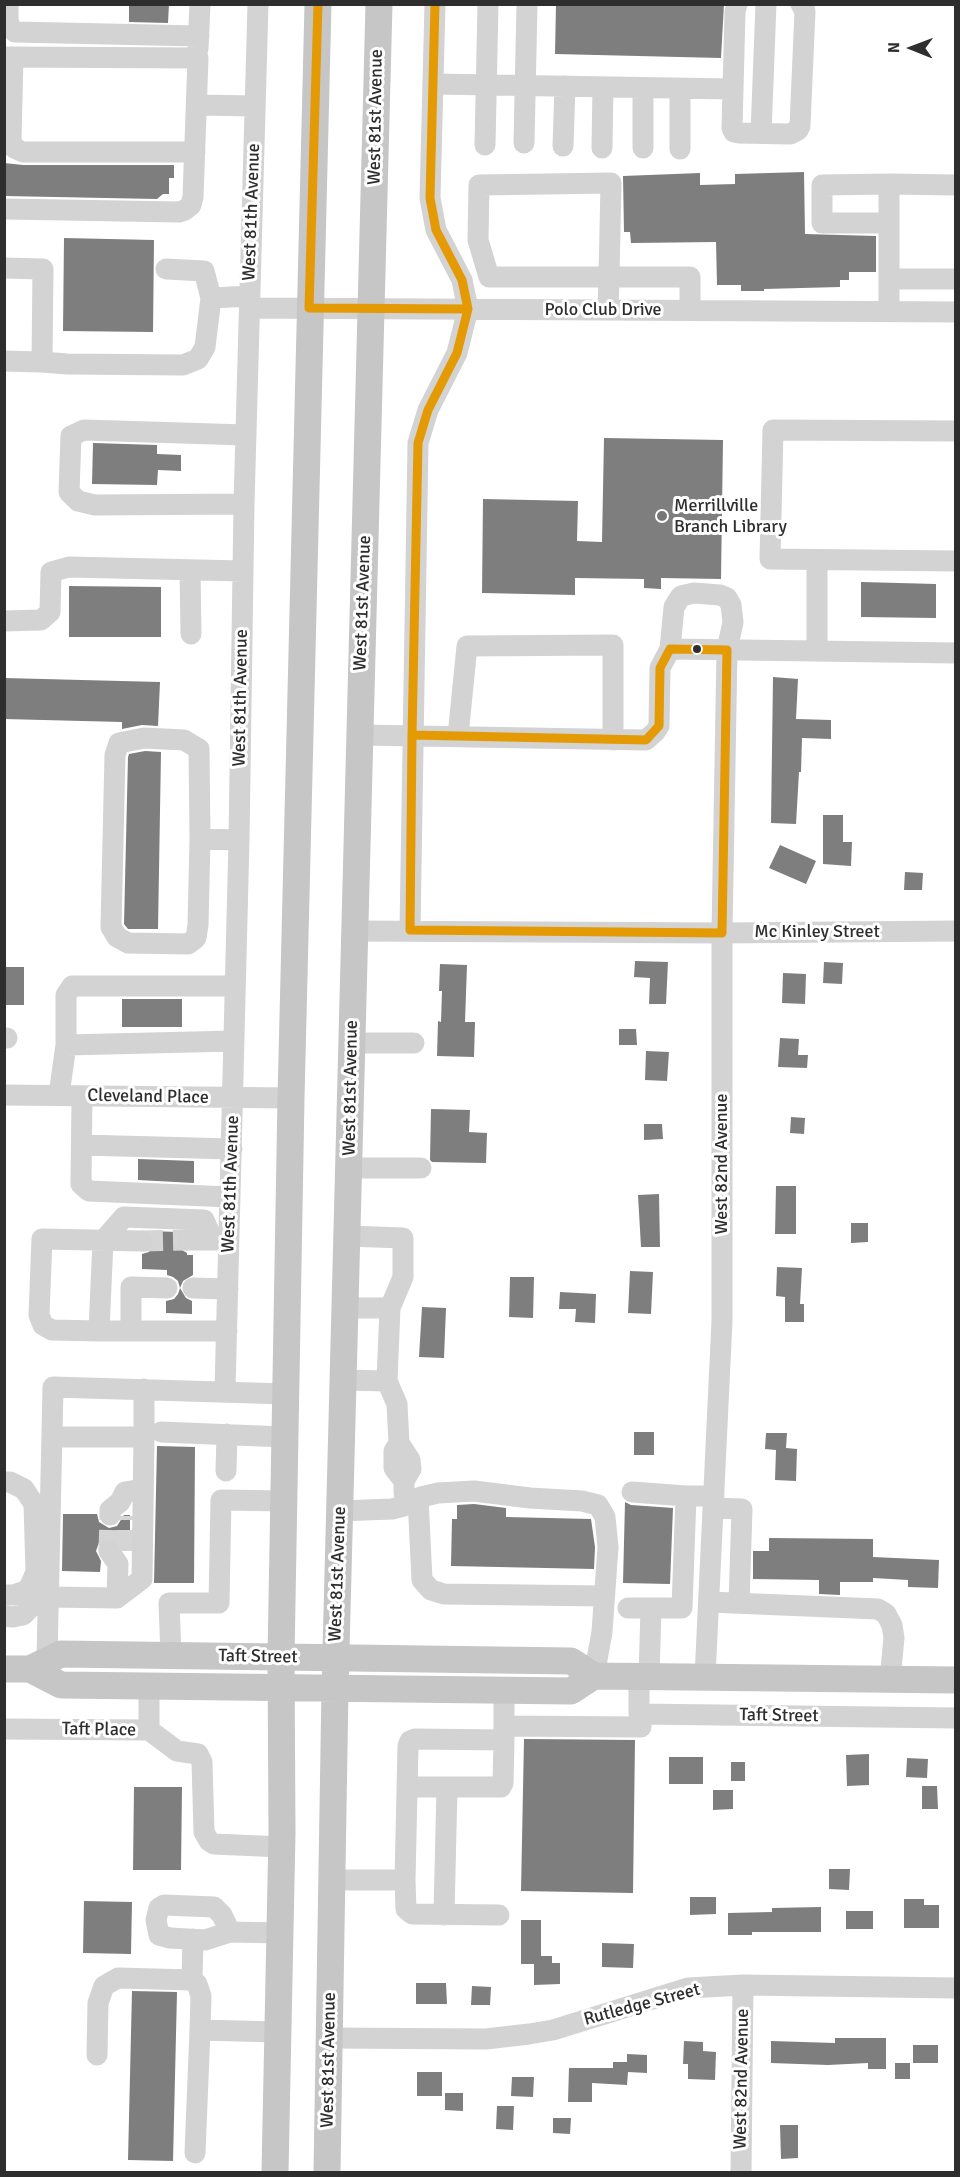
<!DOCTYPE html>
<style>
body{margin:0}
#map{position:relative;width:960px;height:2177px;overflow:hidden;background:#fff;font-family:Signika,sans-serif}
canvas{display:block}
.frame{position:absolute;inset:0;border:6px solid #2e2e2e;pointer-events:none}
.north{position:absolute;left:882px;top:18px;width:60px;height:60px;-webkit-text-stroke:4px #fff;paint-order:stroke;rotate:271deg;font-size:16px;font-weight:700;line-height:24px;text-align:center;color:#2e2e2e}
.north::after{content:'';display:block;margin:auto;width:21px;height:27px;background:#2e2e2e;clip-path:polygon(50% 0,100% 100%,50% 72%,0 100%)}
</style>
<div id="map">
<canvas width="960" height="2177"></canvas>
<div class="frame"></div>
<div class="north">N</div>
</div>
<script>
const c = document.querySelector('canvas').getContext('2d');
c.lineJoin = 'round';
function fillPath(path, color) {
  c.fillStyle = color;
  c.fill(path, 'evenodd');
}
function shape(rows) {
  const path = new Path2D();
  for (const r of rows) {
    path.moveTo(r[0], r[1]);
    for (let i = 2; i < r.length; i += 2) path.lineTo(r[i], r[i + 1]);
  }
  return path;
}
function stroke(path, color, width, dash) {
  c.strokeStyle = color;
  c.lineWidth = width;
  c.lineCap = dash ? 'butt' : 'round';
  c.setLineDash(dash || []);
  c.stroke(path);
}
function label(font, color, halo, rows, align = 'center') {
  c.font = font + ' Signika,sans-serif';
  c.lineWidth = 6;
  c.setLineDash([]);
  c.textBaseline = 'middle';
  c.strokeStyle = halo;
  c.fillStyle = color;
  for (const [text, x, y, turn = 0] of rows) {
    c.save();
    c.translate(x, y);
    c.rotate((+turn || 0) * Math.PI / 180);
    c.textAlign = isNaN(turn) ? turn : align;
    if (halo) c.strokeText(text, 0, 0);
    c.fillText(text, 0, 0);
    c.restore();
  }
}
fillPath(shape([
 [129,4,169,4,168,23,129,22],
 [556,4,724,4,721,58,555,54],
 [4,163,23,165,174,165,174,178,169,178,169,194,163,194,157,199,4,196],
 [804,172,805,234,876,236,876,272,849,272,849,280,840,280,840,287,764,289,764,291,741,291,741,285,717,285,716,242,631,243,630,232,624,232,623,176,700,173,700,185,735,184,735,174],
 [64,238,154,240,153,332,63,331],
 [604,438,723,440,721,579,661,578,661,589,644,588,644,579,575,578,575,595,482,593,483,499,578,501,577,541,602,542],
 [93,443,157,445,157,454,181,455,181,471,158,470,157,485,92,484],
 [861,582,936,584,936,618,861,617],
 [69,586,161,587,161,637,69,637],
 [773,677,798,679,796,719,831,720,831,739,802,738,801,772,799,772,796,824,771,823],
 [4,678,160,682,158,726,142,725,122,729,122,722,4,719],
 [145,751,161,752,158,929,128,929,124,924,128,757,129,754],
 [823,815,843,815,843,842,852,842,851,866,823,864],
 [780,845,816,861,806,884,769,868],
 [905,872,923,873,922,890,904,890],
 [635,961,668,962,666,1004,649,1004,650,978,634,977],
 [824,962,843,963,842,984,823,983],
 [440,964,467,965,465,1022,475,1022,474,1057,437,1056,438,1021,441,1022,442,991,439,991],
 [4,967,24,967,24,1005,4,1005],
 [783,973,806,974,805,1004,782,1003],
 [122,999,182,999,182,1027,122,1027],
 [619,1029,636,1029,637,1045,619,1045],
 [780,1038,799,1039,798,1055,808,1055,807,1068,778,1067],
 [646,1051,669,1052,667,1081,645,1080],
 [431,1109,470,1110,469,1132,487,1133,486,1163,432,1162,430,1160],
 [791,1117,805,1118,804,1134,790,1133],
 [644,1124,662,1124,663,1139,644,1140],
 [138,1159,194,1161,194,1183,138,1180],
 [776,1186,796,1186,796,1234,775,1234],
 [659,1194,660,1247,641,1247,638,1195],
 [851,1223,868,1223,868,1242,851,1243],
 [149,1231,179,1232,175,1239,177,1247,187,1253,187,1255,193,1255,193,1275,183,1281,180,1288,186,1298,192,1301,192,1314,166,1313,166,1301,174,1299,178,1294,180,1288,178,1281,173,1277,167,1275,167,1270,142,1269,142,1254,149,1252,155,1242,153,1235],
 [777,1267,802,1268,800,1304,804,1304,804,1322,785,1322,785,1297,776,1296],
 [630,1271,653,1272,651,1314,628,1313],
 [510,1277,534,1277,533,1318,509,1317],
 [560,1292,596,1294,595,1323,575,1322,576,1309,559,1309],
 [422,1307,446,1308,444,1358,419,1357],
 [634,1432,654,1432,654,1455,634,1455],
 [766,1433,787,1433,786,1448,797,1449,796,1481,775,1480,776,1450,765,1449],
 [157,1446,195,1447,194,1583,154,1583],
 [625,1502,631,1505,673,1508,670,1584,623,1583],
 [474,1504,506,1508,506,1517,591,1519,595,1547,594,1569,451,1566,452,1519,457,1519,457,1505],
 [63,1514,97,1514,99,1522,109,1528,117,1526,124,1515,130,1515,130,1538,101,1537,96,1551,101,1561,100,1572,62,1571],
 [769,1538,873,1539,873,1557,939,1560,938,1588,908,1587,908,1580,873,1578,873,1582,840,1582,840,1595,819,1594,819,1580,753,1579,753,1551,769,1551],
 [524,1739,635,1740,633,1893,521,1891],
 [869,1754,869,1785,847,1786,846,1755],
 [669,1757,703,1757,703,1784,669,1784],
 [907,1758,928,1759,927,1778,906,1777],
 [731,1762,745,1762,745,1781,731,1781],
 [922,1786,937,1786,938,1809,922,1809],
 [134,1787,182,1787,181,1870,133,1870],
 [713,1790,733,1790,733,1809,713,1810],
 [829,1869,850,1869,849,1890,829,1889],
 [690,1897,716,1897,716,1914,690,1915],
 [904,1899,924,1899,924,1905,939,1905,939,1928,904,1928],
 [84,1901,132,1902,131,1954,83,1953],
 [821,1907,821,1932,752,1932,752,1935,728,1935,728,1913,772,1912,772,1908],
 [846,1911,873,1911,873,1929,846,1929],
 [521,1920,541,1920,541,1956,552,1956,552,1963,560,1963,560,1984,534,1985,534,1964,521,1964],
 [602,1943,634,1944,633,1968,602,1967],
 [416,1983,446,1983,447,2004,416,2004],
 [472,1986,491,1987,490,2005,471,2005],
 [132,1991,177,1992,173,2161,128,2160],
 [835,2038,886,2038,886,2069,868,2069,868,2063,828,2065,771,2063,771,2041,835,2043],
 [684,2041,703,2042,703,2051,716,2052,715,2080,688,2079,688,2064,683,2064],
 [913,2045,938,2045,938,2063,913,2063],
 [627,2054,647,2055,647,2073,628,2072,627,2085,592,2083,592,2102,568,2102,569,2068,613,2068,613,2062,627,2062],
 [895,2063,910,2063,910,2079,895,2079],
 [417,2072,442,2072,442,2096,417,2096],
 [512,2077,534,2077,533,2097,511,2096],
 [445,2093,463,2093,463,2111,445,2110],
 [497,2106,514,2106,513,2130,496,2129],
 [553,2118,571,2118,570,2134,553,2133],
 [780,2125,798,2125,798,2158,781,2159]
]), '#7e7e7e');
stroke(shape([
 [142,1241,188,1240],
 [109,1551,110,1515],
 [127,1551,127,1516]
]), '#d5d5d5', 21, [21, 10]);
stroke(shape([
 [8,4,8,20,10,27,15,32,199,36],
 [737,4,735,12,732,128,734,132,739,133,790,134,798,130,800,126,805,11,801,4],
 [198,49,200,4],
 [4,57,198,58,193,197,191,205,185,210,179,212,4,209],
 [13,57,11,140,14,148,23,152,195,152],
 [433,84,732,89],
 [197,105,255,106],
 [761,133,766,4],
 [524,143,527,4],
 [485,145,488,4],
 [563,146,565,86],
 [602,148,603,87],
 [643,148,643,88],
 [680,149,680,89],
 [889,223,822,223,822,185,889,184],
 [4,268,43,269,42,362,67,364,183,365,198,359,205,347,211,298,250,296],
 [166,269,204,271,211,298],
 [889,279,956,279],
 [250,308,956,312],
 [608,310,609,277,611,183,479,185,478,240,489,277,690,277,690,310],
 [889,311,889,184,956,185],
 [4,361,42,362],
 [956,431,773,430,770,559,956,561],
 [244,504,95,505,78,501,69,492,71,436,84,430,246,435],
 [817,560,817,651],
 [190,570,191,634],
 [4,621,41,620,50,612,51,572,69,567,243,571],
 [670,649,674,607,681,596,694,593,720,595,727,598,731,605,733,622,727,650,722,933,722,1321,705,1677],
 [360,735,646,740,655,732,659,726,660,668,670,649,956,653],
 [458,736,467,646,613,645,613,740],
 [200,839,198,925,196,938,188,944,128,943,117,937,111,927,115,755,119,743,144,738,184,740,199,749,200,839,239,840],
 [410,930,418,443,428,410,457,353,468,309,462,280,436,230,430,198,435,4],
 [355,931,722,933,956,931],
 [4,1038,7,1038],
 [352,1043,414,1043],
 [66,1045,234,1041],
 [4,1095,291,1098],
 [59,1095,66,1045,66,995,72,986,235,986],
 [82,1096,81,1184,89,1191,230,1197],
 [82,1145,232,1149],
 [349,1168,421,1168],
 [347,1236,403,1238,403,1277,390,1308],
 [188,1240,226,1240],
 [167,1288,131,1287,131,1331,99,1331,103,1241,124,1217,204,1220,213,1240],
 [193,1288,228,1289],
 [99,1331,52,1330,43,1325,39,1315,42,1239,142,1241],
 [131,1331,227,1331],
 [343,1380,387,1381,390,1308,345,1308],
 [387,1381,397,1404,399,1443,410,1460,411,1469,404,1481],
 [144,1389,144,1437],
 [225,1391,239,840,244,504,258,4],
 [161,1432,285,1437],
 [399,1443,394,1451,394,1468,404,1481,404,1493],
 [226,1471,227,1434],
 [4,1482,10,1482,24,1489,34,1504,36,1572,28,1590,14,1595,4,1595],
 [632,1492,686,1496],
 [418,1498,422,1580,431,1590,444,1594,604,1596],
 [713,1508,742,1509,739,1603],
 [340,1511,392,1509,404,1506,421,1497,438,1493,474,1491,530,1498,582,1501,598,1505,605,1517,608,1547,602,1632,594,1676],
 [110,1515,110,1510,120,1502,125,1492,143,1489],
 [109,1551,118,1564,117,1598],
 [49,1597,117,1598,142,1579,144,1437,53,1437],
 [709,1602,878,1609,886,1614,892,1625,894,1638,890,1679],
 [628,1608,651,1608],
 [4,1616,13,1617,23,1615,32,1606,37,1597,36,1576],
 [171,1655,169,1603,219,1603,221,1500,284,1501],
 [47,1659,53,1387,286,1394],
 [639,1677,639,1714,956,1718],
 [649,1677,651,1608,682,1608,686,1496,714,1496],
 [504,1726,641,1727,639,1714],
 [4,1729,149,1730,149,1686],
 [149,1730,177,1751,198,1754,202,1762,204,1832,209,1841,214,1844,282,1847],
 [407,1787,501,1787,503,1783,504,1740],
 [333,1880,405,1880,408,1746,410,1741,415,1739,504,1740,504,1690],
 [405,1880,406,1909,412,1914,499,1915],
 [444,1915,447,1787],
 [230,1932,222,1915,214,1907,164,1905,159,1908,156,1920,159,1935,170,1938,205,1940,230,1932,279,1933],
 [192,1980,193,1939],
 [329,2038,486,2039,529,2034,553,2030,688,1988,743,1985,956,1988],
 [97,2055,98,2003,104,1986,118,1978,192,1980,197,1984,201,1996,200,2030,277,2032],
 [195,2153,200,2030],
 [741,2172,743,1985]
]), '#d3d3d3', 21);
stroke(shape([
 [4,1669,30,1669,61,1685,571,1691,594,1676],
 [30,1669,61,1654,571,1661,594,1676,956,1680],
 [275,2172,282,1833,281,1657,291,1098,318,4],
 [327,2172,335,1688,379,4]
]), '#c6c6c6', 27);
stroke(shape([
 [318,4,309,308,468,309],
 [670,649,727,650,722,933,410,930,412,735,646,740,659,726,660,668,670,649],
 [412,735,418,443,428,410,457,353,468,309,462,280,436,230,430,198,435,4]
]), '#e39a05', 9);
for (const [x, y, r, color] of [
 [662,516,6,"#777"],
 [697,649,5,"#2e2e2e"]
]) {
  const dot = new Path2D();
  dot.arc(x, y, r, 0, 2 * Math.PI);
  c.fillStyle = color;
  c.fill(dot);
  stroke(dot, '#fff', 2);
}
label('18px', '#2e2e2e', '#fff', [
 ["West 81st Avenue",376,117,-89],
 ["West 81th Avenue",252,212,-88],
 ["Polo Club Drive",603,310],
 ["West 81st Avenue",363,603,-88],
 ["West 81th Avenue",241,698,-89],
 ["Mc Kinley Street",817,932],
 ["West 81st Avenue",351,1088,-89],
 ["Cleveland Place",148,1097,1],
 ["West 82nd Avenue",722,1164,-90],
 ["West 81th Avenue",231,1184,-88],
 ["West 81st Avenue",338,1574,-88],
 ["Taft Street",258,1657,1],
 ["Taft Street",779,1716,1],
 ["Taft Place",99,1730,1],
 ["Rutledge Street",642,2005,-15],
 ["West 81st Avenue",329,2060,-89],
 ["West 82nd Avenue",742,2079,-89]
]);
label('18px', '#2e2e2e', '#fff', [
 ["Merrillville",674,506],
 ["Branch Library",674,527]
], 'left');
</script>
